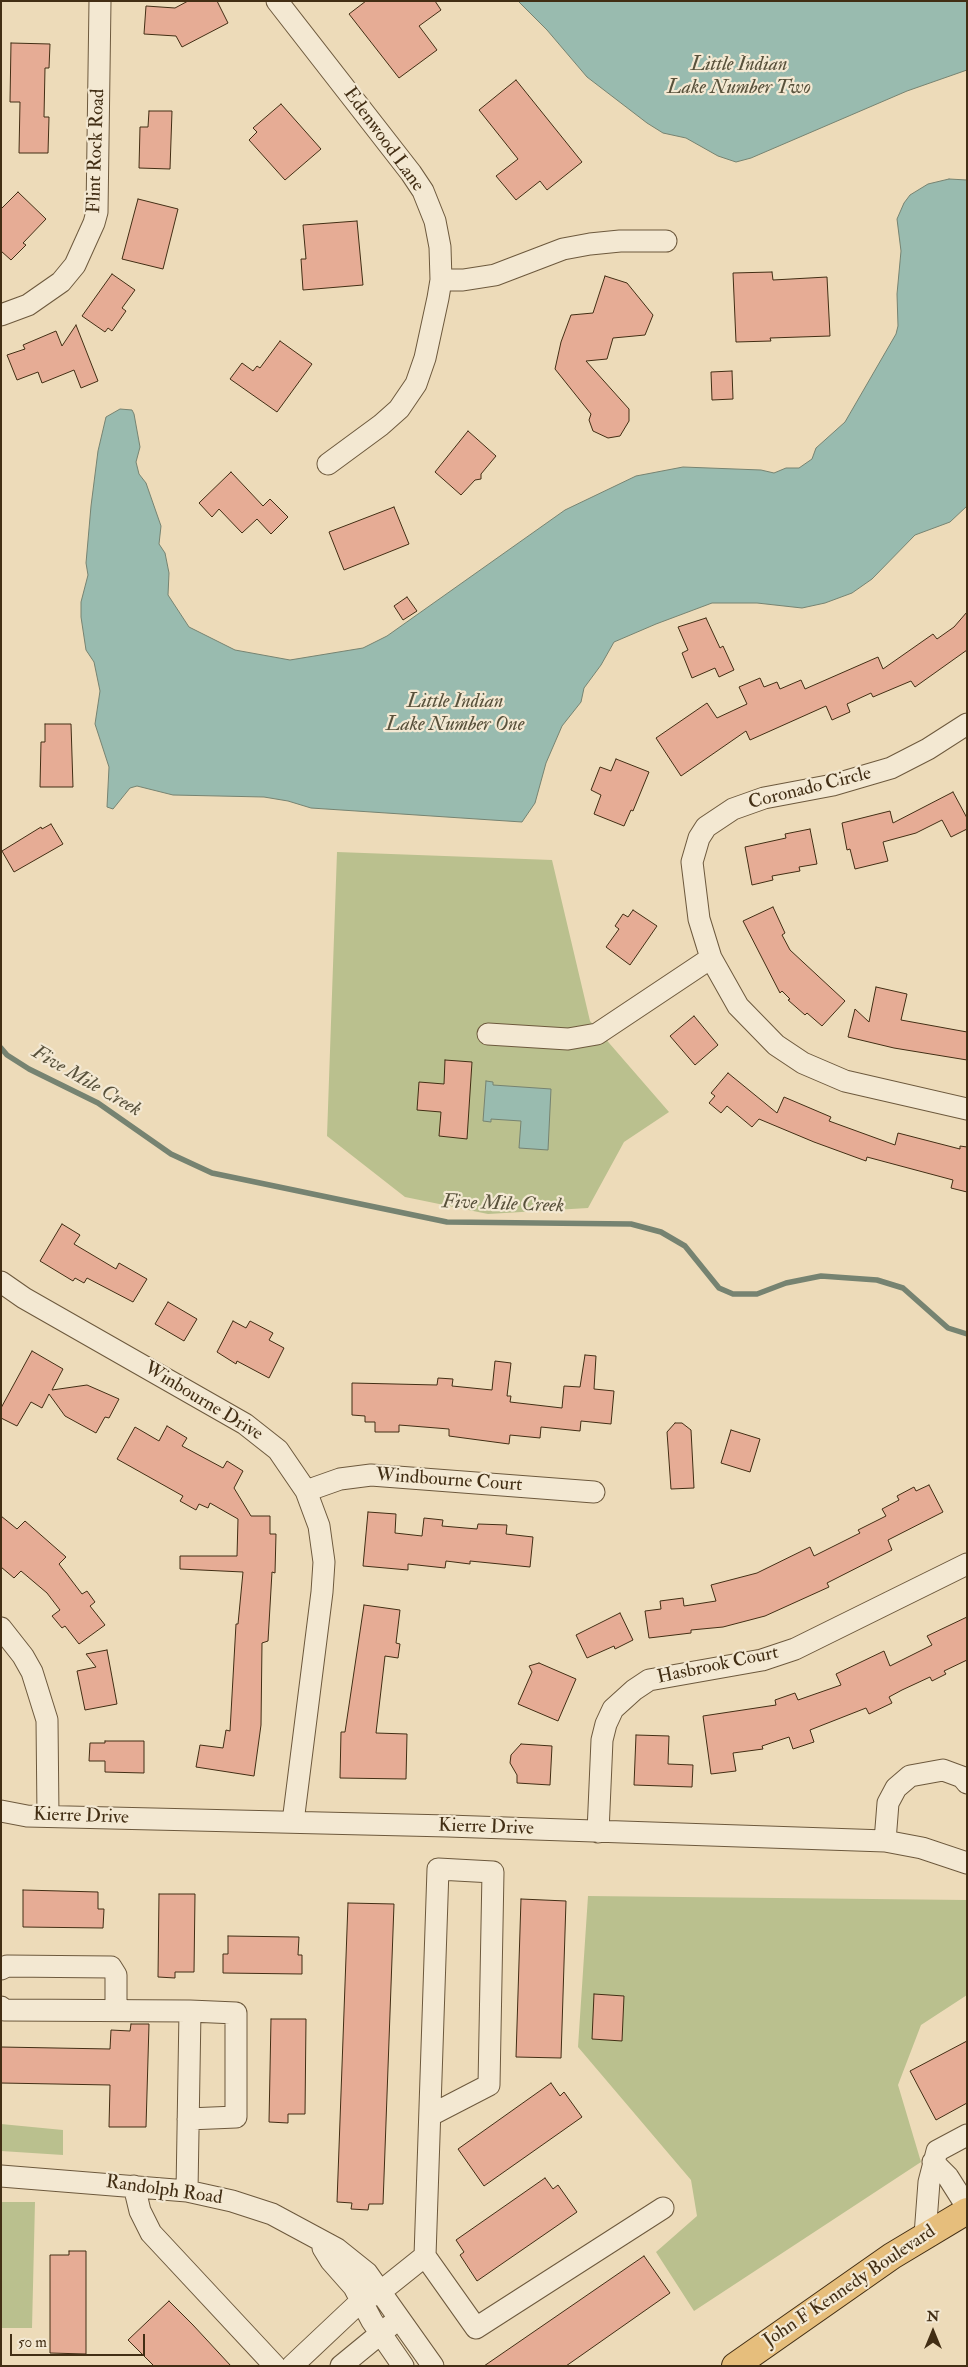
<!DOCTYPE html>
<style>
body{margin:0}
#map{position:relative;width:968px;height:2367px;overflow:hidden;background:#eddbb9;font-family:"IM FELL Double Pica",serif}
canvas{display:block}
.frame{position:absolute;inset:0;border:2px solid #422e14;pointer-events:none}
.north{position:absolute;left:908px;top:2307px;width:50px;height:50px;-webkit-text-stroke:4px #f3e8d2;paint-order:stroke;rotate:0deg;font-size:14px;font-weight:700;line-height:20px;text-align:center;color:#422e14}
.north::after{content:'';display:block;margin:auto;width:18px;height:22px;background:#422e14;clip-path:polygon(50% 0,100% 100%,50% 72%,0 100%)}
.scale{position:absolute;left:10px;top:2334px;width:135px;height:22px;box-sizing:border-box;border:2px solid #422e14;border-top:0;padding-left:6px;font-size:15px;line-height:18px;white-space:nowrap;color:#422e14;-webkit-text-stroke:4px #f3e8d2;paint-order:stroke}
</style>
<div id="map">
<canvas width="968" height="2367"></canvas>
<div class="frame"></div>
<div class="north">N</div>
<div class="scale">50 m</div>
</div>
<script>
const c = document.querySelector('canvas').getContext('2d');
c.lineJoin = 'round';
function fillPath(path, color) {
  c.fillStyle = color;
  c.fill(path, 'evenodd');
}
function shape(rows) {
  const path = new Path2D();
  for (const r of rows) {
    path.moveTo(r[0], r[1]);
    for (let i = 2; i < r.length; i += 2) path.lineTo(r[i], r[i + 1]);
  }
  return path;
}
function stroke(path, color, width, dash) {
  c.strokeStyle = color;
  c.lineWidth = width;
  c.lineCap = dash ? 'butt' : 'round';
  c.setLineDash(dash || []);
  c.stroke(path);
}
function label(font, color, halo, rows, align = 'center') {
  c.font = font + ' "IM FELL Double Pica",serif';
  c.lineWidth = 4.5;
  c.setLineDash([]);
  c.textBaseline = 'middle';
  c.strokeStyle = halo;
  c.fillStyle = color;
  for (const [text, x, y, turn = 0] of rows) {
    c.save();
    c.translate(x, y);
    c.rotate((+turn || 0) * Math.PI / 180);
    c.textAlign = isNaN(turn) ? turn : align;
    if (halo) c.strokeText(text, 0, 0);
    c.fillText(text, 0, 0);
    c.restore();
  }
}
fillPath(shape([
 [337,852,552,860,590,1021,669,1112,624,1142,588,1208,488,1214,405,1197,327,1136],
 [588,1896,967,1900,967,1995,921,2025,898,2085,921,2162,694,2311,656,2252,697,2216,691,2180,578,2047],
 [1,2124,63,2130,63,2155,1,2151],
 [1,2202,35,2202,32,2328,1,2328]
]), '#bac08e');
const water = shape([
 [518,1,967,1,967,70,907,91,751,158,736,162,718,156,686,138,663,133,647,123,587,77,547,30,518,1],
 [949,179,967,180,967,506,950,522,915,535,872,579,852,593,825,603,802,608,757,603,712,603,656,624,614,642,601,665,584,688,581,702,562,726,546,763,535,803,522,822,311,808,288,801,264,797,173,795,137,786,130,788,113,809,107,807,109,767,95,724,100,691,94,662,86,650,81,617,81,602,88,575,86,563,91,506,98,451,106,417,120,409,132,410,134,414,140,447,136,462,139,474,146,483,161,526,159,544,165,553,169,573,168,595,189,627,235,650,290,660,363,648,387,636,565,510,636,476,683,467,761,470,774,473,786,468,799,468,812,459,816,448,845,422,896,334,898,326,897,294,901,251,897,219,904,203,910,195,928,184,949,179],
 [486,1081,493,1082,493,1085,551,1089,548,1150,519,1148,521,1121,491,1119,491,1122,483,1121,486,1081]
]);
fillPath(water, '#99bbaf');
stroke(water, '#768371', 1);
stroke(shape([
 [1,1048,7,1055,29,1069,98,1103,171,1154,212,1173,447,1222,631,1224,661,1232,685,1246,719,1288,733,1294,757,1294,786,1283,821,1276,877,1280,903,1288,948,1328,967,1334]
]), '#768371', 5.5);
const building = shape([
 [188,1,217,1,228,23,182,47,176,36,144,34,146,6,175,8,188,1],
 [366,1,435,1,441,10,419,26,437,50,399,78,349,14,366,1],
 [11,43,50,44,49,68,45,68,44,117,49,117,48,153,19,153,20,102,10,102,11,43],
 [516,80,582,162,547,190,540,181,516,200,496,176,518,159,479,110,516,80],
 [281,104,321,149,285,180,249,140,257,132,253,128,281,104],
 [149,111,172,111,170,169,139,168,140,127,148,127,149,111],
 [18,192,46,219,23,243,26,245,11,260,1,251,1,209,18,192],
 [138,199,178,209,163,269,122,259,138,199],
 [357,221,363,285,303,290,301,259,306,259,303,225,357,221],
 [772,272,773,280,827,277,830,336,770,338,771,341,736,342,733,273,772,272],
 [112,274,135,290,122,308,126,311,112,331,108,328,105,332,82,316,112,274],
 [605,276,627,283,653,315,645,335,613,338,607,359,586,361,629,409,629,421,620,436,608,438,593,431,589,420,591,414,555,369,561,342,571,315,593,313,605,276],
 [76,325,98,381,81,388,74,370,42,383,38,372,17,380,7,355,25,349,23,345,56,331,62,346,76,325],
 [280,341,312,364,277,412,230,379,242,363,253,371,257,366,260,368,280,341],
 [732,371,733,399,712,400,711,372,732,371],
 [468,431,496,456,481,474,481,479,475,480,461,495,435,472,468,431],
 [231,472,263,506,270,499,288,517,271,534,257,519,242,533,219,509,212,517,199,503,231,472],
 [394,507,409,544,344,570,329,532,394,507],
 [407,597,417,611,403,620,394,606,407,597],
 [967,612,967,650,915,687,911,681,873,697,871,693,847,704,850,712,832,720,826,706,750,740,746,731,681,776,656,738,707,703,717,718,747,704,739,687,760,678,764,687,777,682,780,689,801,680,805,689,878,657,883,669,933,634,937,639,954,627,967,612],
 [706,618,720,648,723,646,734,670,719,677,715,668,692,678,682,653,688,650,678,627,706,618],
 [45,724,71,724,73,787,40,787,41,742,45,742,45,724],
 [616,759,649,772,633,811,631,810,624,826,594,814,601,795,591,790,600,767,611,771,616,759],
 [953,792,967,818,967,829,951,837,942,820,916,833,883,842,888,861,855,869,850,849,847,850,842,823,890,811,893,823,953,792],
 [51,824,63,844,14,872,2,851,41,827,42,829,51,824],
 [810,829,817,864,799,867,800,871,772,876,773,880,752,885,745,847,786,838,785,834,810,829],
 [773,907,785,933,782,935,790,950,845,1001,822,1026,807,1013,805,1015,788,1000,790,999,782,991,780,993,743,921,773,907],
 [633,910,657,926,630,965,606,947,619,929,615,926,623,914,628,917,633,910],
 [876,987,907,994,901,1020,967,1032,967,1060,894,1048,848,1037,855,1009,869,1022,876,987],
 [694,1016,718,1045,695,1065,670,1036,694,1016],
 [445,1060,472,1062,467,1139,439,1136,441,1112,417,1110,419,1082,444,1084,445,1060],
 [728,1073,777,1113,784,1097,831,1117,829,1121,895,1145,898,1133,960,1149,960,1146,967,1147,967,1192,951,1188,953,1180,867,1157,866,1161,814,1142,759,1119,752,1127,727,1106,721,1113,709,1103,715,1096,711,1093,728,1073],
 [62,1224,80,1235,74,1244,116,1269,119,1263,147,1279,133,1302,87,1278,84,1283,75,1278,73,1281,40,1261,62,1224],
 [168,1302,197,1319,184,1341,155,1324,168,1302],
 [233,1321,246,1328,250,1321,273,1333,269,1340,284,1348,269,1378,237,1361,236,1364,217,1352,233,1321],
 [32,1351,63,1369,52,1390,87,1385,119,1399,109,1418,105,1417,96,1433,65,1416,49,1394,42,1408,31,1402,17,1426,1,1418,1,1408,32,1351],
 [585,1355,596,1356,594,1389,614,1391,611,1424,581,1421,580,1431,541,1427,540,1438,510,1435,509,1444,449,1436,449,1429,399,1425,399,1432,375,1432,375,1422,365,1422,365,1416,352,1415,352,1383,437,1385,438,1378,453,1379,452,1386,492,1390,495,1361,511,1363,507,1396,511,1396,510,1402,562,1408,564,1386,580,1387,585,1355],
 [675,1423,682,1423,691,1430,694,1488,671,1489,667,1432,675,1423],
 [167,1426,187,1438,182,1446,223,1468,227,1461,243,1471,234,1488,251,1516,270,1516,270,1534,276,1534,275,1573,272,1572,268,1641,262,1643,261,1725,254,1776,196,1767,200,1745,223,1748,226,1730,230,1731,236,1624,238,1624,243,1572,180,1569,180,1556,237,1556,238,1519,210,1503,208,1508,199,1504,196,1510,180,1501,183,1496,117,1459,135,1427,159,1441,167,1426],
 [731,1430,760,1439,750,1472,721,1463,731,1430],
 [929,1485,943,1512,888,1540,892,1550,827,1583,829,1587,765,1616,723,1627,691,1630,691,1633,649,1638,645,1611,661,1609,660,1601,683,1598,684,1606,716,1601,711,1585,757,1573,810,1547,814,1556,860,1533,858,1530,886,1516,882,1509,899,1500,897,1496,914,1487,916,1491,929,1485],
 [368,1512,396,1514,395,1533,422,1536,424,1518,443,1520,442,1526,477,1529,478,1524,507,1525,506,1534,533,1537,530,1567,470,1561,470,1564,446,1561,445,1568,408,1564,408,1570,363,1566,368,1512],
 [1,1516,17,1529,25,1521,66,1557,59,1564,82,1594,87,1591,95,1602,90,1606,105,1625,79,1644,65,1626,62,1628,52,1616,60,1610,47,1593,21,1571,14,1578,1,1567,1,1516],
 [364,1605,400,1610,396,1643,400,1644,398,1658,385,1656,376,1733,407,1734,406,1779,340,1778,341,1732,345,1732,364,1605],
 [620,1613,633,1640,615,1649,614,1646,587,1658,576,1635,620,1613],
 [967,1617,967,1660,944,1671,946,1674,932,1681,930,1677,902,1690,889,1697,892,1703,869,1714,866,1708,810,1730,814,1742,793,1749,789,1737,762,1746,763,1749,733,1753,736,1771,711,1774,703,1716,776,1705,775,1700,795,1693,798,1700,841,1685,836,1674,884,1651,890,1666,932,1645,927,1636,967,1617],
 [107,1650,117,1704,85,1710,77,1671,96,1667,86,1654,107,1650],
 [539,1663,576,1679,558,1721,518,1704,532,1672,529,1666,539,1663],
 [636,1735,669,1736,668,1764,693,1765,692,1787,634,1785,636,1735],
 [105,1741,144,1741,144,1773,105,1772,105,1761,89,1761,90,1743,105,1743,105,1741],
 [521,1744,552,1746,550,1785,517,1783,517,1775,510,1763,511,1755,521,1744],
 [23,1890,98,1892,98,1909,104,1909,103,1928,23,1927,23,1890],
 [159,1894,195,1894,194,1972,175,1972,175,1978,158,1977,159,1894],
 [521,1899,566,1901,561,2058,516,2057,521,1899],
 [348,1903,394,1904,383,2204,369,2204,368,2210,351,2209,352,2203,337,2202,348,1903],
 [228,1936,299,1937,298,1955,302,1955,302,1974,223,1973,223,1954,228,1954,228,1936],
 [594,1994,624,1996,622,2041,592,2039,594,1994],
 [271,2019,306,2019,305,2114,288,2114,288,2123,269,2122,271,2019],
 [131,2024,149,2024,146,2127,109,2127,110,2085,1,2083,1,2047,110,2049,111,2030,130,2031,131,2024],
 [967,2041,967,2103,936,2120,910,2071,967,2041],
 [551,2083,560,2096,564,2092,582,2117,484,2186,458,2149,551,2083],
 [545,2178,553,2189,558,2185,577,2212,477,2281,460,2255,464,2252,456,2240,545,2178],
 [69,2251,86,2251,86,2354,50,2353,50,2255,69,2255,69,2251],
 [644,2256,670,2293,566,2366,484,2366,644,2256],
 [169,2301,193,2325,231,2366,154,2366,128,2340,169,2301]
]);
fillPath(building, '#e6ac95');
stroke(building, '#422e14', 1);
const minor = shape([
 [277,1,411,173,423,191,435,221,440,247,441,280,438,298,425,358,416,384,399,409,381,425,328,464],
 [441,280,463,280,495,275,563,249,590,244,620,241,666,241],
 [1,315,28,305,61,282,75,265,94,223,97,212,100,1],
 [967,724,928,749,891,768,833,785,764,798,733,809,706,827,699,838,692,862,699,919,711,958,738,1006,776,1045,803,1063,845,1081,967,1109],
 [488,1034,568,1039,597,1034,711,958],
 [1,1282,24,1298,245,1424,278,1450,306,1491,319,1526,324,1562,322,1592,293,1822],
 [306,1491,340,1479,371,1475,594,1492],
 [1,1628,23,1656,32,1672,47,1720,48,1816],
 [1,1811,27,1816,448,1826,885,1841,922,1848,967,1863],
 [598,1832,602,1740,606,1724,613,1709,634,1690,649,1680,762,1660,795,1649,967,1564],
 [885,1841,888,1803,896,1788,910,1776,943,1770,962,1777,967,1783],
 [1,1969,7,1966,111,1967,116,1975,116,2010],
 [1,2007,4,2010,190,2011,187,2191],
 [188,2119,236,2117,236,2013,190,2011],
 [933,2162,948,2177,967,2207],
 [1,2176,187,2191,232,2201,272,2214,337,2249,367,2273,433,2366],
 [134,2186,140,2211,151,2233,275,2366],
 [925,2235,929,2182,937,2151,967,2135],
 [323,2248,331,2261,354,2287,372,2321,403,2366],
 [425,2256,476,2328,663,2208],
 [292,2366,361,2301,380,2292,425,2256,438,1869,493,1872,489,2085,431,2115],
 [341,2366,391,2325]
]);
const major = shape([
 [735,2366,892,2256,967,2211]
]);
stroke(minor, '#6d593d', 23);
stroke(major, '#422e14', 28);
stroke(minor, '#f3e8d2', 21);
stroke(major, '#e6be7c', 26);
label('19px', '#422e14', '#f3e8d2', [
 ["Edenwood Lane",383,140,54],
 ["Flint Rock Road",97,151,-88],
 ["Coronado Circle",810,789,-14],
 ["Winbourne Drive",203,1402,31],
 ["Windbourne Court",449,1481,4],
 ["Hasbrook Court",718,1666,-12],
 ["Kierre Drive",81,1817,2],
 ["Kierre Drive",486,1828,2],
 ["Randolph Road",164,2191,8],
 ["John F Kennedy Boulevard",850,2287,-34]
]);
label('italic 20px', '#58513b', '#f3e8d2', [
 ["Little Indian",739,66],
 ["Lake Number Two",739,89],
 ["Little Indian",455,703],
 ["Lake Number One",455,726],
 ["Five Mile Creek",86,1082,30],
 ["Five Mile Creek",503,1205,2]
]);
</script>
